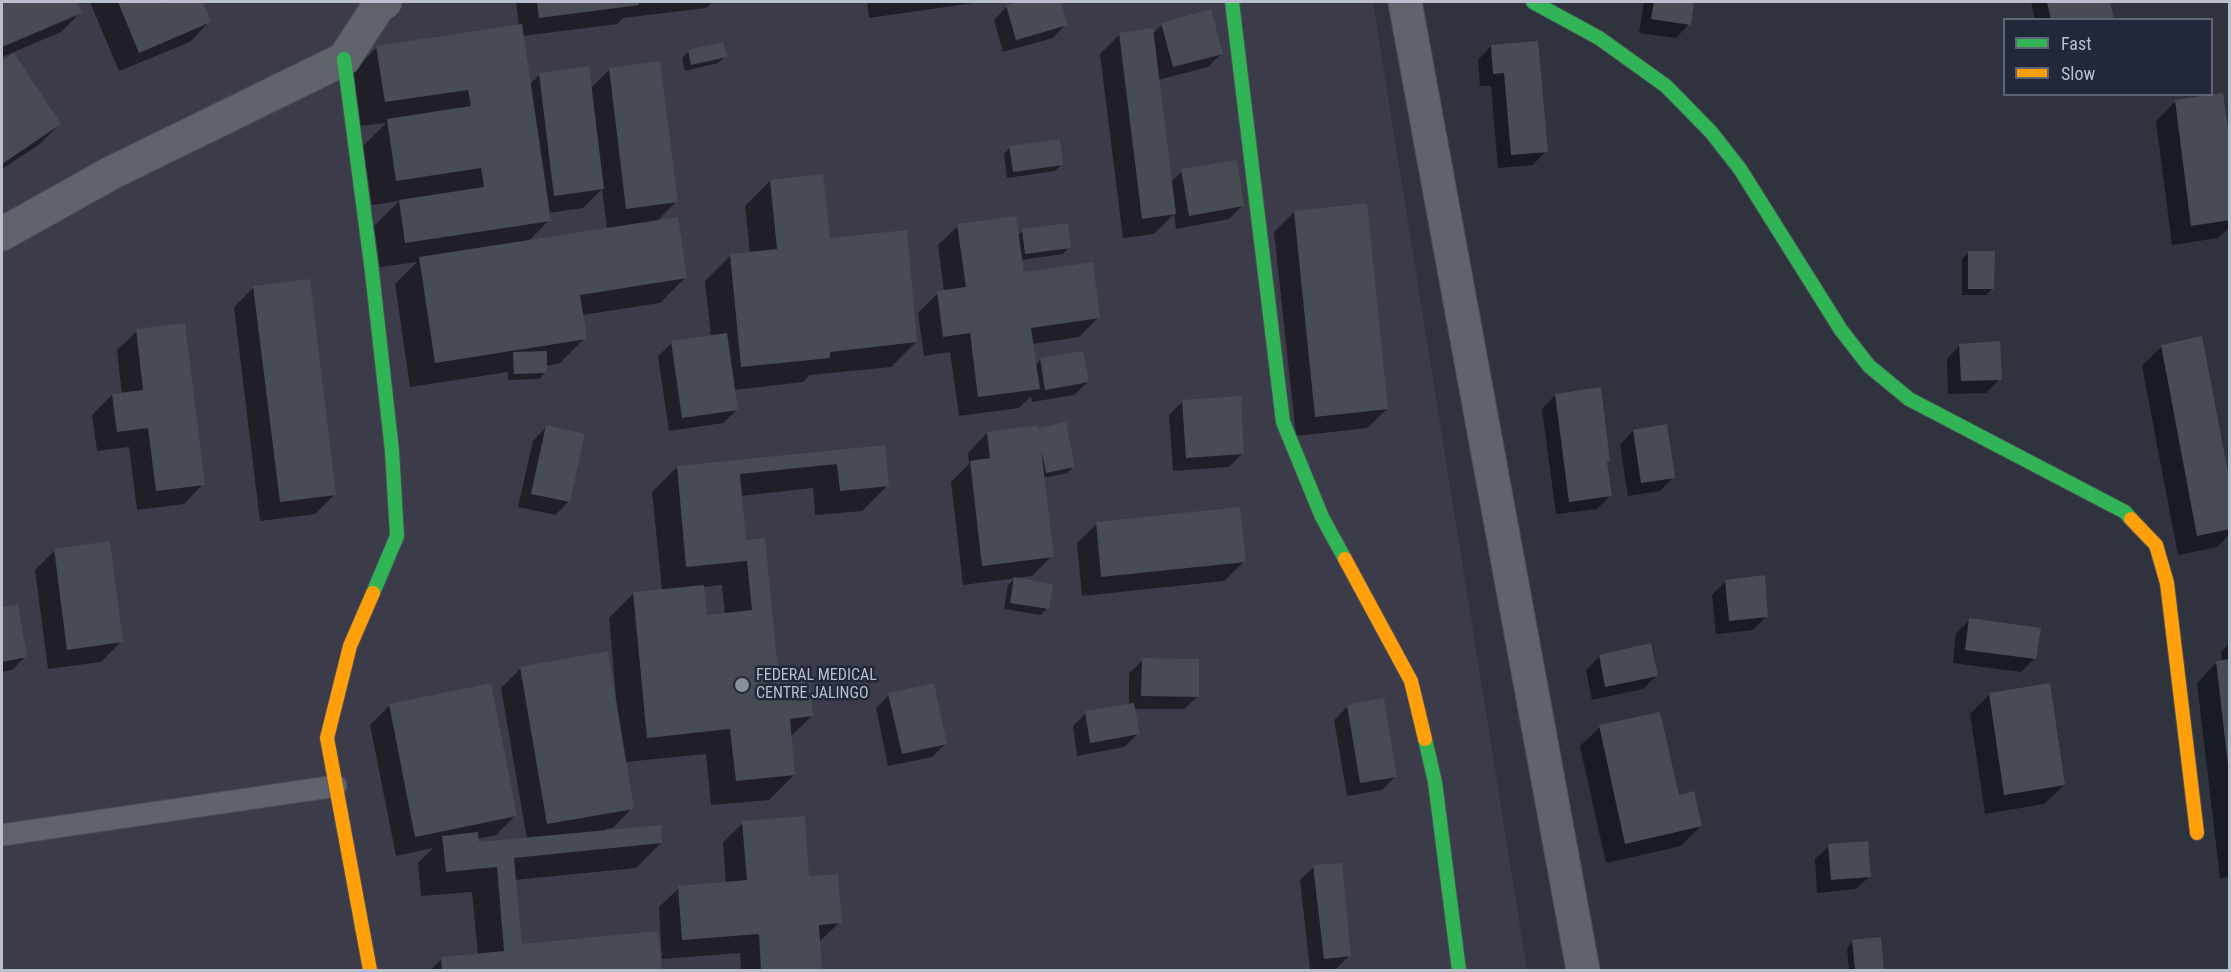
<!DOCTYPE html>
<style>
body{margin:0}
#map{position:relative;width:2231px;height:972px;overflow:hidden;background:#2e333e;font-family:"Roboto Condensed",sans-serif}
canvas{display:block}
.frame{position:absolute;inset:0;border:3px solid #babfcd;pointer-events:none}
.legend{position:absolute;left:2003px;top:18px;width:210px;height:78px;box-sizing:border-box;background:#212839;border:2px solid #5e6474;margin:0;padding:8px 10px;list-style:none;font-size:18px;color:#babfcd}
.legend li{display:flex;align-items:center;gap:12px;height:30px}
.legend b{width:30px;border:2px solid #5e6474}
</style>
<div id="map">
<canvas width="2231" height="972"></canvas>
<div class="frame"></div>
<ul class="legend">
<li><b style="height:8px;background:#30b455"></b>Fast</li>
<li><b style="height:8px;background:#ff9f0a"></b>Slow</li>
</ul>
</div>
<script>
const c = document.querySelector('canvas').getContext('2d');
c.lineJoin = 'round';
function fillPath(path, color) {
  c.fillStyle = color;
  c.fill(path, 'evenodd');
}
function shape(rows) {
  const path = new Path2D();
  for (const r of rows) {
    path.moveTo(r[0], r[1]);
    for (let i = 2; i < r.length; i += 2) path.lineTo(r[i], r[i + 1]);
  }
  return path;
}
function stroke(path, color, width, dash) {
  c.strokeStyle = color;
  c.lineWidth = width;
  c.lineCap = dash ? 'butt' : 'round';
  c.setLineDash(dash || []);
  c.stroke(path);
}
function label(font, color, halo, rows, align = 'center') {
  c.font = font + ' "Roboto Condensed",sans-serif';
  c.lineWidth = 5;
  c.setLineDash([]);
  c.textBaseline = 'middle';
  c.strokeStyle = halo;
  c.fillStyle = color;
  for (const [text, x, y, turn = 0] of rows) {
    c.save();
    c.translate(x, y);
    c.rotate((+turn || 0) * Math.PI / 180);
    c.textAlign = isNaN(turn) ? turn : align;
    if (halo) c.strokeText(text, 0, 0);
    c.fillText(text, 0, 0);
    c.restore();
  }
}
fillPath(shape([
 [2,2,1373,2,1527,970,2,970]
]), '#3c3b49');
fillPath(shape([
 [2,2,76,2,80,13,61,32,2,57],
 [90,2,163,2,165,6,174,2,201,2,209,22,190,42,119,71],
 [516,2,713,2,706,8,623,18,617,24,523,36,530,84,539,75,590,89,610,69,676,202,656,222,685,278,660,303,582,315,585,338,560,363,546,366,546,372,539,379,508,380,508,372,410,387,395,284,417,262,380,267,374,226,399,201,372,205,363,146,386,123,360,126,352,72,377,47,519,26],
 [602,189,607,229,528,242,549,220,548,213,583,208],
 [867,2,981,2,869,18],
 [1024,2,1060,2,1066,24,1053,38,1003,52,994,20,1007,6],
 [1644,2,1693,2,1689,24,1676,38,1639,33],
 [2031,2,2109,2,2113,20,2035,20],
 [1162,24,1221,54,1208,67,1158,80,1170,183,1182,171,1242,206,1229,219,1176,229,1174,214,1154,234,1123,238,1100,54,1120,34,1153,34],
 [1491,46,1546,151,1533,165,1498,168,1491,86,1480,86,1478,60],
 [689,51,725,57,718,63,685,71,682,58],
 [14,55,60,124,40,144,2,169,2,63],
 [2176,101,2230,153,2230,227,2218,238,2172,245,2156,121],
 [1010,147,1061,165,1055,171,1007,178,1004,154],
 [770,181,828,240,916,342,891,367,810,375,803,382,734,390,737,410,723,423,669,431,658,356,672,343,711,337,705,281,730,256,750,253,745,206],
 [1294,212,1387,409,1367,428,1296,436,1274,232],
 [958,226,1017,236,1023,231,1069,247,1063,254,1021,260,1022,274,1099,317,1079,337,1032,344,1035,365,1041,359,1088,382,1074,395,1032,402,1031,396,1019,408,959,416,950,352,924,356,918,313,938,293,944,292,938,245],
 [1969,252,1993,288,1986,295,1962,295,1962,259],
 [254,287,335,494,315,514,260,521,234,307],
 [137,331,203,484,184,504,137,510,129,447,97,451,92,415,112,395,122,394,117,350],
 [1960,345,2000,379,1986,393,1948,394,1947,359],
 [2162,346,2230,491,2230,534,2217,547,2178,555,2142,366],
 [1555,395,1609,461,1606,463,1610,496,1597,509,1556,514,1542,409],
 [1182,402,1243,453,1229,467,1173,471,1169,415],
 [546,427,583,435,568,502,555,515,518,507,533,441],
 [1037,427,1073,467,1067,473,1043,478,1052,556,1032,576,963,585,951,482,969,464,968,453,987,433],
 [1633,431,1674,477,1660,491,1628,496,1620,445],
 [883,446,887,486,862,511,815,515,813,488,741,496,745,542,776,671,812,716,790,737,794,775,769,800,711,805,706,754,625,762,632,808,613,828,605,829,605,832,661,843,636,868,514,880,520,946,657,932,660,970,430,970,442,959,478,955,472,892,421,896,418,863,433,848,396,856,370,725,390,705,515,816,496,835,477,839,478,844,527,839,501,688,521,668,616,697,609,618,634,593,662,590,652,492,677,467],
 [722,585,725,615,706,617,703,587],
 [1097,524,1244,562,1224,581,1082,596,1077,543],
 [55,550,121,642,101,662,48,669,35,570],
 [1015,579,1047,608,1041,615,1004,609,1008,585],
 [1726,581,1767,616,1753,630,1716,634,1712,595],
 [17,605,26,656,12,670,2,672,2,608],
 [1970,620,2035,658,2021,672,1953,663,1956,633],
 [2230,643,2230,877,2220,878,2197,683,2216,663,2222,662,2221,652],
 [1600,656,1656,676,1643,689,1592,700,1586,670],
 [1143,660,1198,696,1184,709,1134,709,1138,734,1124,747,1077,756,1073,726,1086,713,1129,706,1129,673],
 [1990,694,2064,785,2044,804,1985,814,1970,714],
 [889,695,945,744,932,757,888,766,876,708],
 [1348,706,1395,777,1382,790,1347,796,1334,720],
 [1600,727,1677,797,1701,826,1681,846,1606,863,1580,746],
 [743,823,840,922,819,942,821,970,741,970,740,953,662,959,659,907,679,888,726,884,723,842],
 [1829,846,1870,876,1856,889,1817,893,1815,859],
 [1314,867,1350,955,1336,969,1310,970,1300,880],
 [1879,939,1882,970,1849,970,1847,948,1853,941]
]), '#0007');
fillPath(shape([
 [2,2,77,2,82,13,2,47],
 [118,2,164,2,165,4,171,2,203,2,211,22,139,53],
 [537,2,638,2,639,5,539,18],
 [1018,2,1061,2,1068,25,1016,40,1006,5],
 [1654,2,1694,2,1691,25,1651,19],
 [2047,2,2110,2,2114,20,2051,20],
 [1211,9,1223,54,1173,67,1161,23],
 [522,24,551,221,405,243,399,200,484,187,481,168,396,181,387,119,471,106,468,90,385,102,376,46],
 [1153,28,1176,214,1142,219,1119,33],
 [1538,41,1548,152,1511,155,1504,73,1493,74,1491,45],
 [723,42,727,57,691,65,688,50],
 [14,53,61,124,2,164,2,61],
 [660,61,678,202,626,209,609,68],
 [589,66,604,189,554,196,539,73],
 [2223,93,2230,142,2230,220,2191,226,2175,100],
 [1060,139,1063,165,1013,172,1009,146],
 [1237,160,1244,206,1189,216,1181,169],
 [823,174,830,238,907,230,917,342,830,352,830,358,741,367,730,254,777,249,770,180],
 [1367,203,1388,409,1315,417,1294,211],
 [1016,216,1024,272,1093,262,1100,318,1031,328,1040,389,978,397,970,333,943,337,937,291,966,287,957,224],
 [678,217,687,278,580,295,587,339,435,363,419,257],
 [1068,223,1071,248,1025,254,1022,229],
 [1968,251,1995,251,1994,289,1968,289],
 [310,279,336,495,280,502,253,286],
 [185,323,205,485,156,491,148,428,117,432,112,394,143,390,136,329],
 [727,333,738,410,682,418,671,341],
 [2202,336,2230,483,2230,529,2197,536,2161,345],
 [2000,341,2002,380,1961,381,1959,344],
 [547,351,547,373,514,374,513,352],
 [1083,351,1089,382,1045,390,1040,358],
 [1601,387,1610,461,1607,462,1612,496,1569,502,1555,394],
 [1241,396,1244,454,1186,458,1182,400],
 [1066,422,1075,467,1046,473,1041,449,1054,557,982,566,970,461,990,458,987,432,1038,425,1038,428],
 [1667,424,1675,478,1641,483,1633,430],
 [546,425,585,434,570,502,531,494],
 [885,445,889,486,840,491,837,464,740,474,746,540,765,538,778,670,809,666,813,716,790,719,795,775,736,781,730,729,647,738,633,592,704,585,707,615,752,610,747,561,686,567,677,466],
 [1240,507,1246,562,1101,577,1096,522],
 [110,541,123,642,67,650,54,549],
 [1765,575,1768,617,1729,621,1725,580],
 [1014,577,1053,584,1049,609,1010,603],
 [18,604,27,657,2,662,2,607],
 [1969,618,2041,628,2036,659,1965,650],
 [1651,643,1658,676,1605,687,1599,655],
 [608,651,634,809,547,824,520,667],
 [1142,658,1199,659,1199,697,1141,696],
 [2230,659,2230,765,2228,765,2216,661],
 [491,683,517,816,415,837,389,704],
 [934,683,947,744,902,754,888,693],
 [2050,683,2065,785,2004,795,1989,693],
 [1384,698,1397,777,1360,783,1347,705],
 [1134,703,1140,734,1090,743,1085,711],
 [1660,712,1679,795,1694,791,1702,826,1625,844,1599,725],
 [805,816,809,876,838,874,842,923,819,925,822,970,761,970,759,934,682,940,678,886,747,880,742,821],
 [661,825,662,843,514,858,522,944,658,931,662,970,442,970,441,957,504,951,497,867,446,872,442,836,478,832,479,842],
 [1868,841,1871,877,1831,880,1828,844],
 [1342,863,1351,956,1324,959,1313,865],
 [1881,937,1884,970,1855,970,1852,940]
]), '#474b54');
const lane = shape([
 [2,835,336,786]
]);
const street = shape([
 [1405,2,1583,970],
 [2,234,111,173,344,59,378,7,385,2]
]);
const fast = shape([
 [1232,2,1283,422,1322,517,1345,559],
 [1533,2,1599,38,1666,86,1711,132,1740,169,1841,330,1869,366,1909,399,2125,512,2131,519],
 [344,59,372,272,392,451,397,536,373,593],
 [1425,739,1435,782,1459,970]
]);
const slow = shape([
 [2131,519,2156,545,2167,583,2197,833],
 [1345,559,1411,681,1425,739],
 [370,970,327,738,350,646,373,593]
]);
stroke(lane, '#4b4e56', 23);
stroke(street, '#4b4e56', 35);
stroke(fast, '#4b4e56', 16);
stroke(slow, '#4b4e56', 16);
stroke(lane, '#5f636b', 21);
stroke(street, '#5f636b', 33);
stroke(fast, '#30b455', 14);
stroke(slow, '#ff9f0a', 14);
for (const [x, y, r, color] of [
 [742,685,8,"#898e9b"]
]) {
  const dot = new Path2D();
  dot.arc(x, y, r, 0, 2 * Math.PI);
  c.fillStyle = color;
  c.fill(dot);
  stroke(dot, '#212839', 2);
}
label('16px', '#babfcd', '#212839', [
 ["FEDERAL MEDICAL",756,676],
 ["CENTRE JALINGO",756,694]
], 'left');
</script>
